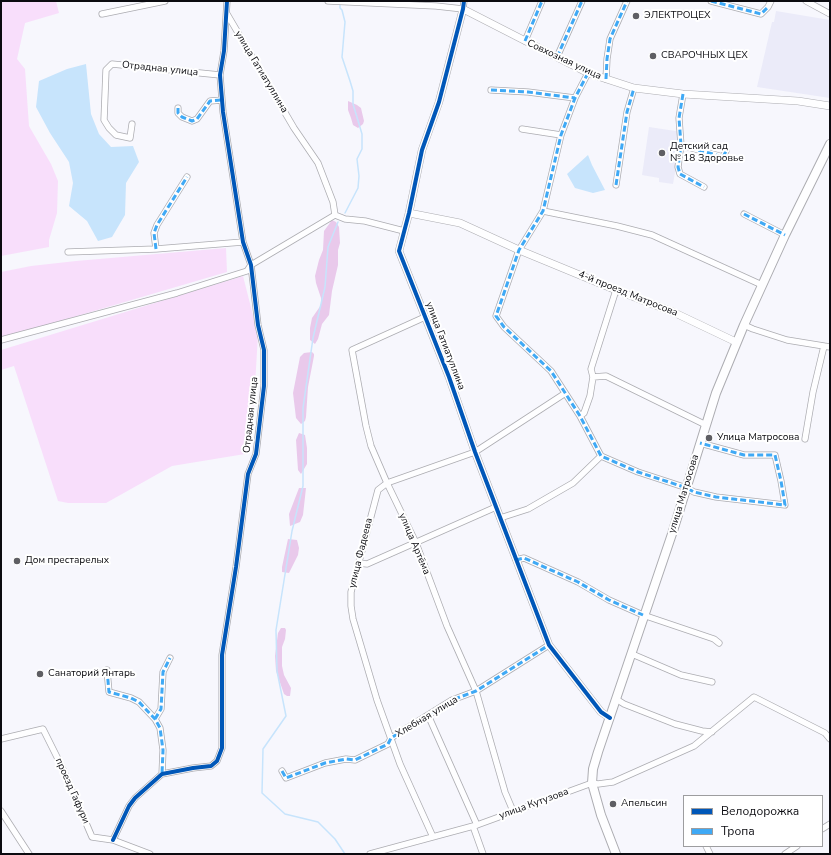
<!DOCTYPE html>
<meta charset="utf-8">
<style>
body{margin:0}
#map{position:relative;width:831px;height:855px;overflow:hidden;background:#f7f7fd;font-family:"Nunito Sans",sans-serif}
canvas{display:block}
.frame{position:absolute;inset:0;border:2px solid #0b0b10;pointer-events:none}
.legend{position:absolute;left:683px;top:795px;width:140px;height:52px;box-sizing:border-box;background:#fff;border:1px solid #9d9d9f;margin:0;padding:5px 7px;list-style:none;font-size:12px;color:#0b0b10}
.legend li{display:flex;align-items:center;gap:8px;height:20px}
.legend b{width:20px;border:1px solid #9d9d9f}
</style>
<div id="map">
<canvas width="831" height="855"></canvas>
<div class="frame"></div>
<ul class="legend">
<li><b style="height:5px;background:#0057b8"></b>Велодорожка</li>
<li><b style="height:5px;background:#3fa9f5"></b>Тропа</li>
</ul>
</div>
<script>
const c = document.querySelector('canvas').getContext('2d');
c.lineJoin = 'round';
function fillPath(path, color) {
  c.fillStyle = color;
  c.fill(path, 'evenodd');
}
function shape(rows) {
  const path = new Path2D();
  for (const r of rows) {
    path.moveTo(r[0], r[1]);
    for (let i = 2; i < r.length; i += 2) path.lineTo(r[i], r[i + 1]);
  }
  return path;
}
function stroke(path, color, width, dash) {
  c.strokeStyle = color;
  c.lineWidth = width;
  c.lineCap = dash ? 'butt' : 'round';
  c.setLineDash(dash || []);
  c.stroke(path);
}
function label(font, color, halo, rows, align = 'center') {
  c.font = font + ' "Nunito Sans",sans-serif';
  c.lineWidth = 4;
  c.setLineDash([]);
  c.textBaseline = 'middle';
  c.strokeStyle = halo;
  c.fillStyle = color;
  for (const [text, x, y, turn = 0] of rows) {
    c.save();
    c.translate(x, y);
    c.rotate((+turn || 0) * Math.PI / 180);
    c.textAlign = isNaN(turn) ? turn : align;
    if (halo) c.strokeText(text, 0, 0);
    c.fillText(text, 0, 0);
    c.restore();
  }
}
fillPath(shape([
 [776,11,830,20,830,98,757,87,772,22,774,22],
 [649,127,682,132,673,184,659,182,659,178,642,175]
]), '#ebebf9');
fillPath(shape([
 [1,1,57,1,56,1,59,13,25,23,17,59,25,69,29,126,51,164,58,181,57,213,49,240,49,247,1,256],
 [226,248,227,272,9,336,1,337,1,272,31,266,76,261],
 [243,276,258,335,251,453,172,466,106,503,68,503,58,501,14,366,1,370,1,350]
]), '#f8defb');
fillPath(shape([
 [348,101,357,105,361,108,364,121,363,124,358,128,353,125,351,118,348,110],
 [332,220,336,222,339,227,340,243,338,250,338,265,332,291,329,315,322,324,318,339,315,344,310,340,310,328,312,318,321,305,321,298,316,283,315,276,319,260,323,250,324,231],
 [312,352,314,354,314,356,308,387,306,417,305,421,301,424,296,418,293,393,300,357,304,353],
 [299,433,305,435,307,448,307,464,301,474,298,470,296,440],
 [299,488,306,488,303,515,300,522,290,526,289,514],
 [288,539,297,540,299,548,298,555,289,573,282,572,282,567],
 [281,628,285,628,286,630,285,639,282,647,282,666,284,675,291,688,290,696,287,696,284,694,276,671,275,656,278,633]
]), '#e9c9eb');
fillPath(shape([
 [86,64,91,114,99,134,111,147,133,146,139,162,126,183,125,215,112,237,98,241,87,221,69,206,73,183,69,162,50,133,36,107,39,81,67,69],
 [588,155,592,165,605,190,593,193,575,188,567,174]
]), '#c7e4fc');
stroke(shape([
 [340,5,340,8,342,10,345,22,342,57,350,81,353,91,353,104,362,134,362,149,357,159,359,176,358,188,345,213],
 [338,222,328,247,325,287,313,338,303,408,303,486,292,531,276,630,277,671,286,716,263,749,262,793,285,814,318,822,335,839,345,854]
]), '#c7e4fc', 1.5);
const minor = shape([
 [328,1,436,6,463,9,464,1],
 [711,1,761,14,768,7,771,1],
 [806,1,830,14],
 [102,14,165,1],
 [227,14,294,128,318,163,333,202,335,215],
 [525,41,542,1],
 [557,57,582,1],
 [588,73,575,98,561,135,543,211,519,250,496,316,504,327,551,371,580,416,601,456,638,472,687,488,694,492,716,497,785,505,781,481,775,455,744,455,700,443],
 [606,79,607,59,610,39,627,1],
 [491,90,528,92,575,98],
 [683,94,679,118,681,145,678,167,680,174,704,187],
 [178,108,178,113,182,117,192,121,197,119,210,101,222,100],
 [132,124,130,138,116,135,109,128,104,120,106,70,112,64,220,75],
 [522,129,561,135],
 [681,145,723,157,726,151],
 [616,185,627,112,634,88],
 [543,211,617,226,652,235,762,285],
 [744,214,785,235],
 [156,249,154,233,157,225,187,177],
 [68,252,156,249,243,242],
 [425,317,352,350,366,426,371,446,387,483,416,543,447,626,476,691,505,792,513,811],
 [744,325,753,329,787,340,830,347],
 [1,340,177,293,247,271,251,265,335,215,345,219,365,221,404,231],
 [593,377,606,376,706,425],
 [580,416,584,413,590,396,593,377,591,369,616,290],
 [805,439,813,392,824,346],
 [500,518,528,509,573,483,601,456],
 [516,560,524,558,578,582,609,600,643,615,714,639,719,643],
 [358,563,367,564,496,507],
 [632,654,681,675,712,682],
 [107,670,109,692,131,698,139,702,155,719,160,728,163,750,162,774],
 [616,699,624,704,675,724,702,731,712,732],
 [428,715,477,825],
 [155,719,161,709,163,672,170,658],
 [1,739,43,729,61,765,92,837,113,840,150,854],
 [282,771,286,778,325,763,346,759,355,760,388,744,391,738,452,700,476,691,549,645],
 [1,811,29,854],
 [473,826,483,854],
 [822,829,830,824],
 [433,837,400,764,377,700,353,619,351,606,351,592,378,490,387,483,475,452,564,394],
 [113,840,129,806,135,798,162,774,193,768,211,766,217,761,222,748,222,655,236,567,248,474,256,454,264,386,264,350,258,325,251,265,243,242,223,112,220,75,224,51,227,1],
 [706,846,710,854],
 [370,854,477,825,592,783,598,784,613,782,694,746,754,697,825,733,830,739],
 [785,854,797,846]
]);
const tertiary = shape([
 [409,213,460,223,519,250,616,290,673,312,736,342],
 [610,718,601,712,549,645,475,452,449,377,399,251,409,213,422,150,439,102,463,9,588,73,634,88,683,94,798,101,830,106]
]);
const secondary = shape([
 [616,854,601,815,592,783,593,769,598,752,673,531,716,393,744,325,785,235,830,144]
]);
stroke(minor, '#acacb1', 7);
stroke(tertiary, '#acacb1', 8);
stroke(secondary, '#acacb1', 10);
stroke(minor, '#fefeff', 5.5);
stroke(tertiary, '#fefeff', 7);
stroke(secondary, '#fefeff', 8);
stroke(shape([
 [711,1,761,14,768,7],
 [525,41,542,1],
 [557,57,582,1],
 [588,73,575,98,561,135,543,211,519,250,496,316,504,327,551,371,580,416,601,456,638,472,687,488,694,492,716,497,785,505,781,481,775,455,744,455,700,443],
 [606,79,607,59,610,39,627,1],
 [491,90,528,92,575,98],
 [683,94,679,118,681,145,678,167,680,174,704,187],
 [178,108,178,113,182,117,192,121,197,119,210,101,222,100],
 [681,145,723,157,726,151],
 [616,185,627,112,634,88],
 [744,214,785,235],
 [156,249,154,233,157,225,187,177],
 [516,560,524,558,578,582,609,600,643,615],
 [107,670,109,692,131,698,139,702,155,719,160,728,163,750,162,774],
 [155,719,161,709,163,672,170,658],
 [282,771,286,778,325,763,346,759,355,760,388,744,391,738,452,700,476,691,549,645]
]), '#3fa9f5', 3, [6, 3]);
stroke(shape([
 [464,1,463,9,439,102,422,150,409,213,399,251,449,377,475,452,549,645,601,712,610,718],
 [113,840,129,806,135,798,162,774,193,768,211,766,217,761,222,748,222,655,236,567,248,474,256,454,264,386,264,350,258,325,251,265,243,242,223,112,220,75,224,51,227,1]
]), '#0057b8', 4);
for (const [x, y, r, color] of [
 [636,16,4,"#5e5e63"],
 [653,56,4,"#5e5e63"],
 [662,153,4,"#5e5e63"],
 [709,438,4,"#5e5e63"],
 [17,561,4,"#5e5e63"],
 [40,674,4,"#5e5e63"],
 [613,804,4,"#5e5e63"]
]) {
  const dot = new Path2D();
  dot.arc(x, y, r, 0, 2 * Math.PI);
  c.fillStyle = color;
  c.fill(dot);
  stroke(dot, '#fff', 1.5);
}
label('10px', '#0b0b10', '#fff', [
 ["ЭЛЕКТРОЦЕХ",644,16],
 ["СВАРОЧНЫХ ЦЕХ",661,56],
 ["Детский сад",670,147],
 ["№ 18 Здоровье",670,159],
 ["Улица Матросова",717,438],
 ["Дом престарелых",25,561],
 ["Санаторий Янтарь",48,674],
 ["Апельсин",621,804]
], 'left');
label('10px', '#0b0b10', '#fff', [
 ["Совхозная улица",564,60,25],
 ["Отрадная улица",160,69,6],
 ["улица Гатиатуллина",261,72,59],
 ["4-й проезд Матросова",628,294,22],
 ["улица Гатиатуллина",445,346,69],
 ["Отрадная улица",251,415,-84],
 ["улица Матросова",684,494,-73],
 ["улица Артёма",414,544,67],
 ["улица Фадеева",361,553,-76],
 ["Хлебная улица",427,717,-31],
 ["проезд Гафури",72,791,66],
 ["улица Кутузова",534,804,-20]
]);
</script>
